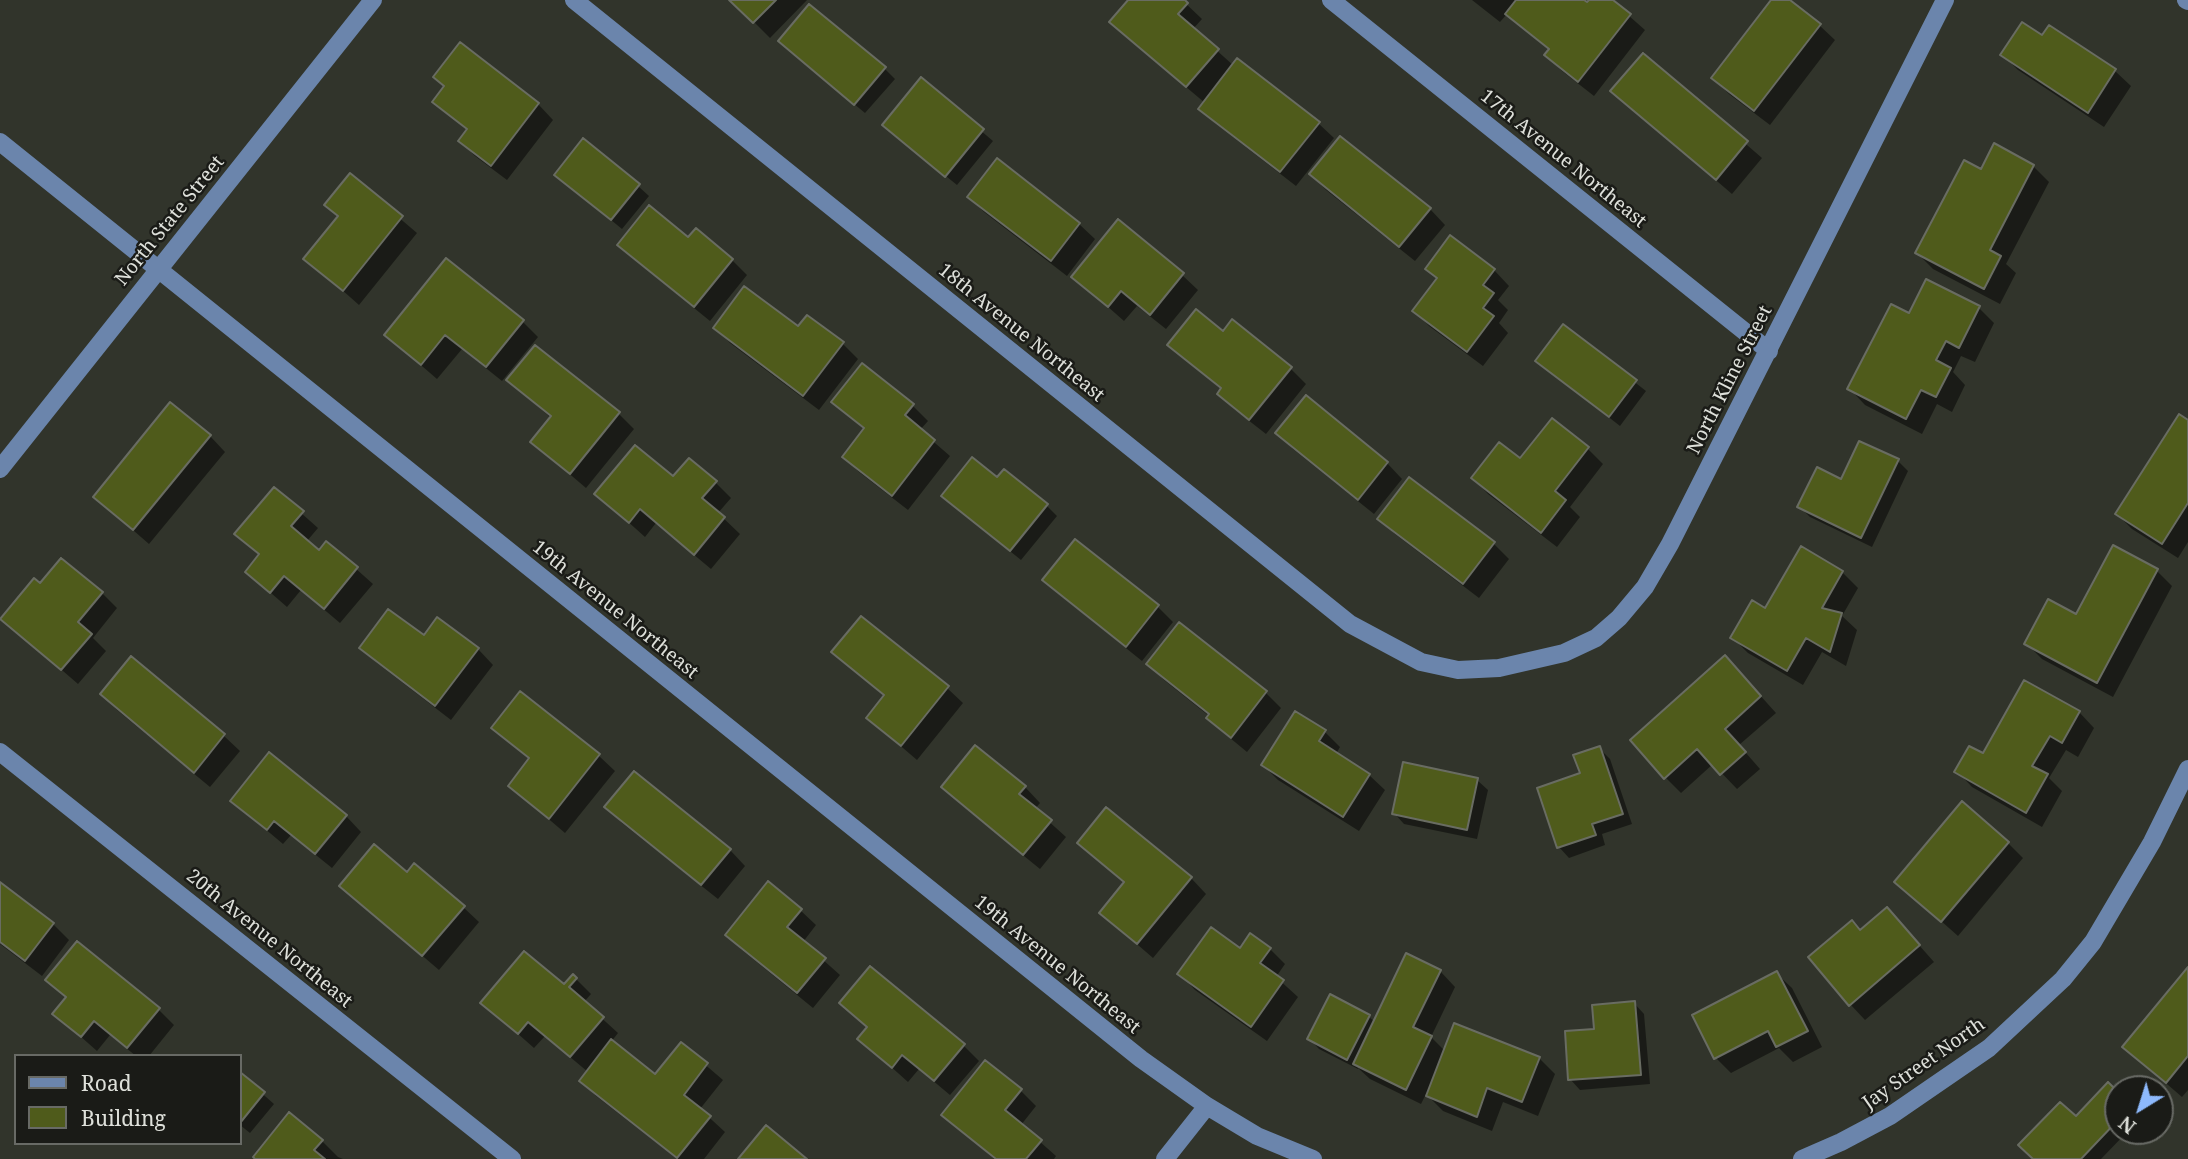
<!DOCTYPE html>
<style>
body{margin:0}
#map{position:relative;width:2188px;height:1159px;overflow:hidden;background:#31342b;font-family:"Noto Serif",serif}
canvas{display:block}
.legend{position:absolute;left:14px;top:1054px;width:228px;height:91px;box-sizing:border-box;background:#1a1b17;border:2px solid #686a65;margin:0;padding:9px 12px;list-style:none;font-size:21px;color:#dee0da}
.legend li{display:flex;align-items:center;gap:14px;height:35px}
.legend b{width:35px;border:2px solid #686a65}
.north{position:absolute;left:2104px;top:1075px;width:70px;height:70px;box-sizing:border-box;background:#1a1b17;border:2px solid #686a65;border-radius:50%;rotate:218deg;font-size:19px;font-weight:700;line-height:28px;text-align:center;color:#dee0da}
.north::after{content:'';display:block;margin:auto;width:24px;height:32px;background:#8db9fc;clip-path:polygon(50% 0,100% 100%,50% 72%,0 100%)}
</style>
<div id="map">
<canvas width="2188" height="1159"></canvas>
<ul class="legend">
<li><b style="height:9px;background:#6b85ac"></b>Road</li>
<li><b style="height:19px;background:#4f5b1b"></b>Building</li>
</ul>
<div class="north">N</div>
</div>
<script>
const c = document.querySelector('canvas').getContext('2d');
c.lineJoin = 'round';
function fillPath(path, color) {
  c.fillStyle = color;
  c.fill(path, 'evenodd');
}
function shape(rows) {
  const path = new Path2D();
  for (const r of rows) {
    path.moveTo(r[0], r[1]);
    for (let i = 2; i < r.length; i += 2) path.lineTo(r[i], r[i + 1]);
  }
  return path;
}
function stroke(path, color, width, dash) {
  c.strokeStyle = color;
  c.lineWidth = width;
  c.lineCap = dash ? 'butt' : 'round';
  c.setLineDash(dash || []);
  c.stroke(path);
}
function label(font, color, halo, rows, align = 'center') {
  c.font = font + ' "Noto Serif",serif';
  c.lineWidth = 5;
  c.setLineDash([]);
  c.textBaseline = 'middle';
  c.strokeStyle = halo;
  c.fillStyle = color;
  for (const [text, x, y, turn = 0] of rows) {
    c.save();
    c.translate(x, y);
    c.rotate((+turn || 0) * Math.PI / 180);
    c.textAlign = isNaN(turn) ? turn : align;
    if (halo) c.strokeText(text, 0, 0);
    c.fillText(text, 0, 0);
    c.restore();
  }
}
fillPath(shape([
 [732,0,807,0,770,38],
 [1130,0,1182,0,1202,19,1193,29,1234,66,1318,123,1334,138,1296,186,1216,124,1200,109,1205,103,1127,37],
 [1472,0,1581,0,1587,5,1591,0,1611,0,1645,30,1594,96,1562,71,1546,55,1550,51,1507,14,1500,22],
 [1773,0,1787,0,1819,25,1835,40,1770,125,1729,94,1713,78],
 [2049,27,2115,71,2131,86,2104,127,2018,70,2003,55,2042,37],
 [461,45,538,104,553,120,507,180,475,156,460,141,468,131,434,102,446,87],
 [790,51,884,68,895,79,865,113],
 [1643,55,1762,158,1732,194,1612,91],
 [921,80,993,141,957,185,895,135],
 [1995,146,2033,166,2049,182,2006,264,2016,273,2000,304,1933,269,1917,253,1982,171],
 [1311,174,1430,209,1445,225,1415,261,1326,190],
 [556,175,638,186,649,196,622,229],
 [350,176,417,233,359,305,306,258,339,217,327,205],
 [969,197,1079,224,1095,239,1067,276,984,212],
 [619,245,732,260,747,275,710,321,635,260],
 [1427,269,1494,270,1509,286,1498,300,1508,310,1499,323,1508,333,1483,366,1429,326,1414,310,1438,279],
 [1182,275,1198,290,1166,329,1137,306,1124,321,1073,276],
 [1979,308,1994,323,1975,362,1961,356,1953,372,1965,385,1952,412,1937,404,1922,434,1865,405,1850,389,1910,316],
 [807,317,843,344,858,359,819,410,730,343,715,327,798,329],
 [523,322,538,337,502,381,462,349,437,379,386,335],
 [1563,326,1646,391,1620,426,1537,361],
 [1223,334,1291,369,1306,384,1266,434,1234,409,1219,394,1222,390,1169,345],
 [508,380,619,414,634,429,586,488,532,442,551,418],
 [1306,398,1387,463,1402,479,1374,514,1293,449,1278,433],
 [834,402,912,405,928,421,920,430,950,456,908,510,859,472,844,457,865,430],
 [1552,420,1588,449,1603,464,1570,507,1580,517,1557,547,1488,494,1473,478,1520,461],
 [2188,422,2188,542,2178,558,2132,529,2117,514],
 [210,436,225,452,149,544,95,497],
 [1898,461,1908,471,1872,547,1810,517,1800,507,1842,481],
 [674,479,715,482,731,498,718,513,740,534,711,569,656,523,645,537,596,493],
 [998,480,1047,506,1057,516,1021,560,954,506],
 [274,489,318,528,307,541,319,552,327,543,373,584,340,623,301,590,287,607,247,572,260,556,237,534],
 [1380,519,1494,544,1509,559,1479,598,1395,534],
 [1076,541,1158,607,1173,622,1142,661,1060,595,1045,580],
 [1801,549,1842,572,1858,588,1842,616,1857,630,1846,666,1822,652,1803,685,1748,653,1733,638,1766,610],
 [2157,571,2172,586,2113,697,2042,659,2026,643],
 [40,586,102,593,117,608,93,638,106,651,78,684,3,619],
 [1180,625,1266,693,1281,708,1247,752,1224,733,1208,718,1209,716,1164,680,1148,664],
 [424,638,478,649,493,665,451,720,377,663,361,648],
 [834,652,947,688,963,703,917,760,868,718,885,697],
 [131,659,224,736,240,751,210,787,117,710,102,694],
 [1740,673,1776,713,1739,745,1760,769,1737,789,1713,764,1681,793,1665,777],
 [520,693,599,756,615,771,565,833,510,786,530,760,493,728],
 [2079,712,2094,728,2078,757,2066,750,2049,778,2062,791,2042,827,1972,787,1957,771,1983,756],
 [1325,732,1340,747,1336,754,1369,775,1385,790,1359,831,1278,780,1263,765],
 [976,748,1025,787,1040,803,1035,809,1066,837,1040,869,959,803,943,787],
 [1599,748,1610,759,1632,824,1602,834,1605,845,1569,858,1559,847,1582,775],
 [1477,780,1488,790,1477,839,1404,824,1394,813],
 [232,801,346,816,361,832,332,868,291,835,283,844],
 [607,807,730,850,745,866,718,899,622,823],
 [1079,843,1191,878,1206,894,1153,958,1101,913,1125,884],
 [2008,843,2023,858,1958,936,1897,882],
 [407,875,463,907,479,922,439,970,341,886],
 [0,884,53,924,69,940,42,976,0,944],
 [1887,909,1934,962,1865,1020,1850,1004,1861,931],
 [800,910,816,925,803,942,840,975,813,1008,742,950,727,935],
 [77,943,159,1010,174,1025,149,1056,136,1056,110,1035,97,1051,54,1013,67,999,47,980],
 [1270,949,1285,964,1276,977,1298,997,1267,1041,1195,990,1180,974,1240,950],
 [2188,969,2188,1090,2182,1097,2124,1047],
 [1440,971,1455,987,1431,1037,1445,1051,1539,1058,1555,1074,1538,1116,1503,1102,1492,1131,1443,1111,1426,1094,1421,1104,1370,1079,1358,1068,1358,1069,1319,1049,1309,1038,1331,996,1369,1017,1375,1022],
 [1776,973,1792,988,1822,1047,1793,1062,1779,1048,1731,1073,1716,1058],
 [573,976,591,994,584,1002,618,1033,611,1042,656,1076,681,1044,723,1080,700,1109,725,1132,704,1159,677,1159,596,1096,581,1081,588,1072,545,1036,534,1048,483,1003,564,987],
 [841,1003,963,1045,979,1061,950,1095,919,1069,908,1082,860,1039,869,1029],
 [1634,1003,1644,1014,1650,1084,1580,1090,1570,1079],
 [240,1074,274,1104,250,1133,240,1125],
 [1020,1090,1036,1106,1021,1125,1056,1156,1054,1159,994,1159,943,1115],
 [2118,1094,2118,1131,2128,1131,2101,1159,2036,1159,2076,1118],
 [322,1141,338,1157,343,1159,257,1159]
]), '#0007');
const building = shape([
 [729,0,776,0,753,23,729,0],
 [1128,0,1185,0,1188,3,1178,14,1219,49,1186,87,1109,22,1128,0],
 [1516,0,1584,0,1587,2,1589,0,1613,0,1631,14,1578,82,1544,55,1549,49,1505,14,1516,0],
 [1771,0,1790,0,1821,24,1754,111,1711,78,1771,0],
 [809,4,886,67,854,105,778,41,809,4],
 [2022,22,2042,35,2049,25,2116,69,2088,113,2000,55,2022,22],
 [460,42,539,103,491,166,458,141,467,129,432,102,444,86,433,77,460,42],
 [1643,53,1748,141,1716,180,1610,91,1643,53],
 [1237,58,1320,122,1280,172,1198,109,1237,58],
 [921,77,984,129,945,177,882,125,921,77],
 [1340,136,1431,208,1399,247,1309,174,1340,136],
 [583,138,640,184,611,220,554,175,583,138],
 [1994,143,2034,165,1990,250,2001,256,1984,289,1915,253,1964,160,1981,169,1994,143],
 [997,158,1080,223,1051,261,967,197,997,158],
 [350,173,403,216,343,291,303,259,338,216,324,205,350,173],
 [649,205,688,237,696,228,733,259,694,307,617,245,649,205],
 [1118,219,1184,273,1150,315,1121,291,1108,307,1071,277,1118,219],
 [1450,235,1495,269,1483,285,1494,293,1483,308,1494,316,1467,352,1412,311,1437,278,1425,269,1450,235],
 [446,258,524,320,486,367,445,335,421,365,384,335,446,258],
 [1926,279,1980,306,1959,348,1946,341,1936,360,1951,368,1936,397,1921,390,1906,419,1847,389,1891,304,1909,313,1926,279],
 [744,286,798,326,807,315,844,342,803,396,713,328,744,286],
 [1196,309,1223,331,1232,319,1292,367,1249,420,1217,394,1221,388,1167,345,1196,309],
 [1563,324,1637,380,1609,417,1535,361,1563,324],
 [535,345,620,412,570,474,530,442,551,416,506,380,535,345],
 [862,363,914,404,905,415,935,440,892,496,842,457,864,428,831,402,862,363],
 [1306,395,1388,462,1358,500,1275,433,1306,395],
 [170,402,211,435,133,530,93,497,170,402],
 [2179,414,2188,420,2188,503,2162,544,2115,514,2179,414],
 [1552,418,1589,447,1555,491,1566,500,1541,533,1471,478,1499,442,1520,458,1552,418],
 [1859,441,1899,459,1861,538,1797,507,1817,467,1841,479,1859,441],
 [635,445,673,476,689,458,717,481,702,498,725,517,694,555,640,509,629,523,594,494,635,445],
 [972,457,997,477,1004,469,1048,504,1010,551,941,496,972,457],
 [1409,477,1495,542,1463,584,1377,519,1409,477],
 [274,487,304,511,291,526,319,550,326,541,358,567,324,609,284,576,270,593,245,572,259,554,234,534,274,487],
 [1075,539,1159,605,1126,647,1042,580,1075,539],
 [2113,545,2158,569,2097,683,2024,644,2048,599,2076,614,2113,545],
 [1801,546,1843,571,1822,608,1842,613,1830,652,1806,638,1787,671,1730,638,1752,600,1765,608,1801,546],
 [61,558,103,592,78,622,92,634,61,670,0,619,34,578,40,583,61,558],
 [388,609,424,635,437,617,479,648,435,706,359,648,388,609],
 [861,616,949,686,901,746,866,718,884,695,831,652,861,616],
 [1179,622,1267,691,1231,738,1206,718,1209,714,1146,664,1179,622],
 [1725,655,1761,696,1725,729,1746,752,1720,775,1697,749,1664,779,1630,740,1725,655],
 [131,656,225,734,194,773,100,694,131,656],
 [2024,680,2080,711,2062,743,2050,736,2032,766,2048,774,2026,813,1954,772,1969,746,1983,753,2024,680],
 [520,691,600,754,549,819,508,786,529,758,491,728,520,691],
 [1295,711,1326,730,1319,741,1370,774,1343,817,1261,765,1295,711],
 [975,745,1026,786,1019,794,1052,820,1023,855,941,787,975,745],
 [1600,746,1623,814,1592,824,1596,835,1557,848,1537,788,1580,773,1573,755,1600,746],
 [269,752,347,815,315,854,274,821,267,830,230,801,269,752],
 [1403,762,1478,778,1467,830,1392,814,1403,762],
 [634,771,731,849,701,885,604,807,634,771],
 [1962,801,2009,842,1941,922,1894,882,1962,801],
 [1106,807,1192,877,1137,944,1099,913,1124,882,1077,843,1106,807],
 [374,844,407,872,414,863,465,906,422,956,339,886,374,844],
 [768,881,802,909,787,927,826,958,797,993,725,935,768,881],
 [0,882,54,923,25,961,0,942,0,882],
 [1887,907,1920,945,1849,1006,1808,957,1852,920,1860,930,1887,907],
 [1211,927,1240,948,1250,933,1271,948,1260,963,1284,980,1251,1027,1177,974,1211,927],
 [77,941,160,1008,127,1048,94,1021,81,1037,52,1014,66,997,45,980,77,941],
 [524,951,564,984,573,974,577,978,569,987,604,1017,570,1057,528,1022,518,1034,480,1003,524,951],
 [1406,953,1441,970,1413,1027,1432,1036,1406,1090,1353,1064,1406,953],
 [870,966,965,1044,934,1081,902,1055,892,1068,857,1039,867,1027,839,1003,870,966],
 [2188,967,2188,1056,2166,1083,2122,1047,2188,967],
 [1777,971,1808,1031,1776,1047,1768,1031,1714,1059,1692,1015,1777,971],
 [1330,994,1370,1015,1347,1060,1307,1039,1330,994],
 [1635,1001,1641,1075,1568,1080,1565,1031,1594,1029,1592,1005,1635,1001],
 [1454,1023,1540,1057,1522,1102,1487,1088,1477,1117,1426,1096,1454,1023],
 [611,1039,655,1074,681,1042,708,1063,684,1095,711,1116,677,1158,579,1081,611,1039],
 [985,1060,1022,1089,1005,1110,1042,1140,1026,1159,996,1159,941,1115,985,1060],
 [240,1072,265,1092,240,1123,240,1072],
 [2108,1082,2118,1092,2118,1120,2081,1159,2033,1159,2018,1145,2060,1102,2076,1116,2108,1082],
 [289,1112,323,1140,314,1150,325,1159,255,1159,253,1157,289,1112],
 [766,1125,807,1159,738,1159,766,1125]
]);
fillPath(building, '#4f5b1b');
stroke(building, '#696c62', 2);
stroke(shape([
 [574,0,1350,624,1421,662,1458,670,1499,668,1564,653,1596,638,1619,618,1645,587,1670,544,1945,0],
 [1331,0,1769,351],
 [2186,0,2188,1],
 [0,142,1141,1059,1207,1106,1257,1136,1313,1159],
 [0,469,373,0],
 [0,752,512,1159],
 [1165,1159,1207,1106],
 [1802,1159,1841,1142,1890,1116,1989,1048,2063,979,2093,942,2152,842,2188,769]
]), '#6b85ac', 18);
label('19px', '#dee0da', '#1a1b17', [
 ["17th Avenue Northeast",1563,159,39],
 ["North State Street",170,221,-51],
 ["18th Avenue Northeast",1021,333,39],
 ["North Kline Street",1730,380,-63],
 ["19th Avenue Northeast",615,610,39],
 ["20th Avenue Northeast",269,939,39],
 ["19th Avenue Northeast",1057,965,39],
 ["Jay Street North",1924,1064,-35]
]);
</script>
